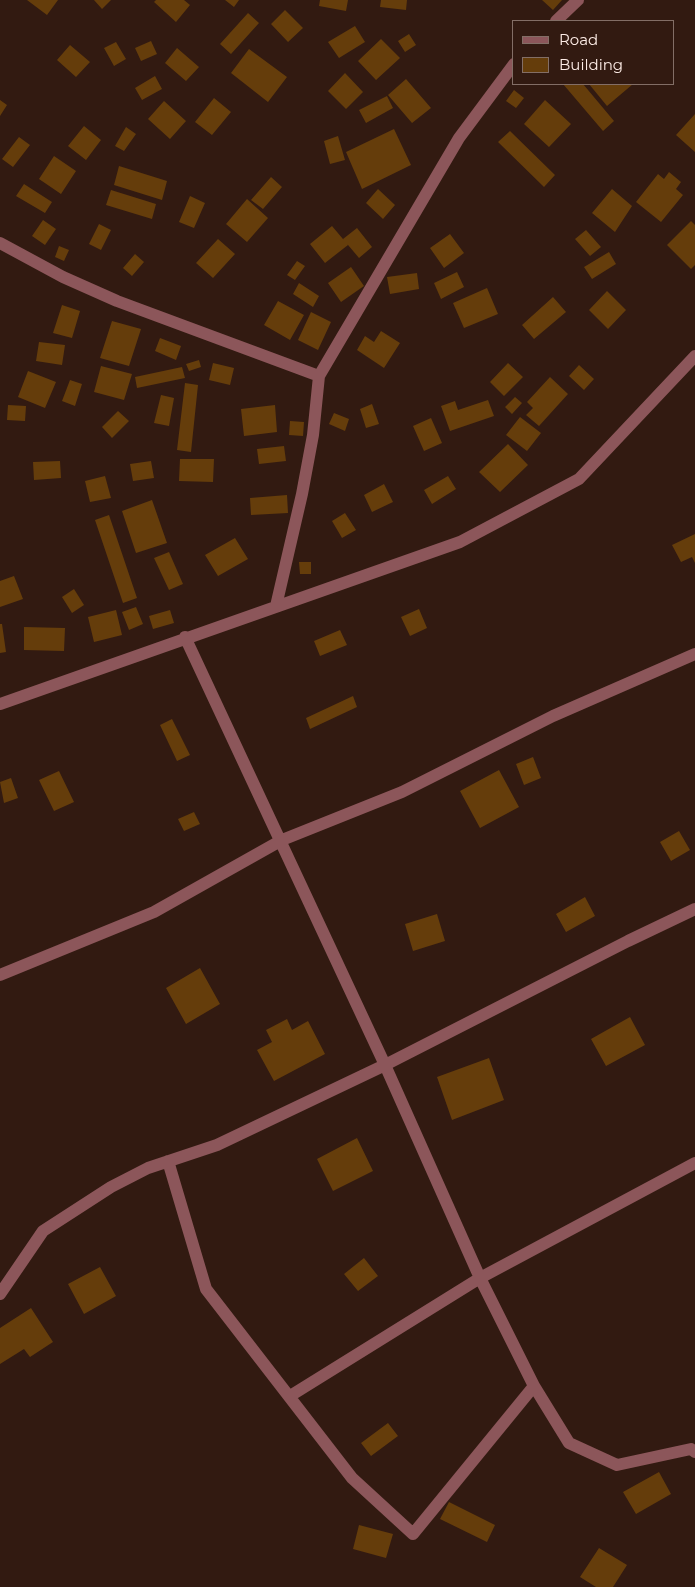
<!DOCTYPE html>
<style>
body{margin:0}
#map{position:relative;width:695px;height:1587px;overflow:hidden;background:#321a11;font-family:Montserrat,sans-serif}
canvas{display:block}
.legend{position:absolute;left:512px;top:20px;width:162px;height:65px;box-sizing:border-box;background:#321a11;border:1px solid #836e66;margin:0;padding:6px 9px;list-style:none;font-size:15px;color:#fdece6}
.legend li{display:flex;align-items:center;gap:10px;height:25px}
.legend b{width:25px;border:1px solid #836e66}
</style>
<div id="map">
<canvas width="695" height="1587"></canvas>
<ul class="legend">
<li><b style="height:6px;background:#8c565a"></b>Road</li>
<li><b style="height:14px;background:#653d0b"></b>Building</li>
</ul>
</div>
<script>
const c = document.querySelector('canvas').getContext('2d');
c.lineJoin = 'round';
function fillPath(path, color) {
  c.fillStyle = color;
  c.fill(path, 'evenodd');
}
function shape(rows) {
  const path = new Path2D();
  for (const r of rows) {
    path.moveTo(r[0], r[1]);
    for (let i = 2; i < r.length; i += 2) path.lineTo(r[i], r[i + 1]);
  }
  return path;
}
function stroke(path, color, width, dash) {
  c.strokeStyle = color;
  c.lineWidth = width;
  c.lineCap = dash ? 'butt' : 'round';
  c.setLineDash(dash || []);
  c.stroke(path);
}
fillPath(shape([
 [27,0,58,0,47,15],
 [94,0,111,0,102,9],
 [156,0,184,0,190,5,176,22,154,2],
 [225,0,239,0,234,7],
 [320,0,348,0,346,11,319,6],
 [381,0,407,0,406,10,380,7],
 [542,0,562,0,553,10],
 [285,10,303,28,288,42,271,24],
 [248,13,259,23,231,54,220,44],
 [355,26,365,42,339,58,328,42],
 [409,34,416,45,405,52,398,41],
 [381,39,400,58,376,80,358,61],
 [151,41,157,54,141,61,135,48],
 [116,42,126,59,114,66,104,48],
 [70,45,90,62,76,77,57,60],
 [177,48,199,67,186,81,165,63],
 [249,49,287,77,268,102,231,73],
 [345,73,363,92,346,109,328,91],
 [155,76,162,89,142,100,135,88],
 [406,79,431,108,412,123,388,95],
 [563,84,583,84,614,121,603,131],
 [589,84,633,84,607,106],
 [514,90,524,98,516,108,506,101],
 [387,96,393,108,366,123,359,110],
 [214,98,231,112,212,135,195,122],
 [0,100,7,105,0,116],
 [545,100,571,124,549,147,524,124],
 [164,101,186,121,170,139,148,119],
 [695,114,695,152,676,135],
 [84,126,101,140,86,160,68,146],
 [126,127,136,134,124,151,115,146],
 [394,129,411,165,362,189,346,152],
 [510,131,555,175,544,187,498,142],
 [338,136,345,160,330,164,324,141],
 [19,137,30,145,13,167,2,159],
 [54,156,76,171,61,194,39,179],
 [119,166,167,181,162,200,114,185],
 [669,172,681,182,676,189,683,195,661,222,636,202,658,174,664,179],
 [271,177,282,187,263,209,251,200],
 [24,184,52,202,45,213,16,196],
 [378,189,395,205,383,219,366,203],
 [612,189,632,206,615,232,592,213],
 [111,190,156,204,152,219,106,205],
 [190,196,205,203,194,228,179,222],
 [247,199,268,218,247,242,226,224],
 [43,220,56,229,45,245,32,236],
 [691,221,695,225,695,265,691,269,667,245],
 [99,224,111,230,101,250,89,244],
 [332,226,348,245,325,263,310,244],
 [357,228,372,247,359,258,343,239],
 [586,230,601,247,590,256,575,239],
 [450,234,464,253,444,268,430,248],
 [218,239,235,254,213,278,196,263],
 [59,246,69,250,64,261,55,257],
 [609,252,616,264,592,279,584,267],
 [135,254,144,262,132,276,123,268],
 [297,261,305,266,295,280,287,275],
 [351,267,364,286,341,302,328,283],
 [457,272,464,287,441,299,434,283],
 [417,273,419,289,390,294,387,277],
 [299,283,319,296,313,307,293,294],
 [487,288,498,314,464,328,453,303],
 [607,291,626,310,608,329,589,310],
 [553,297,566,312,534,339,522,325],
 [278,301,304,315,290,340,264,325],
 [62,305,80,311,72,338,53,333],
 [311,312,331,322,318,350,298,340],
 [112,321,141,329,129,366,100,358],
 [381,331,400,343,384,368,357,350,365,336,374,342],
 [160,338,181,346,176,360,155,351],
 [39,342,65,345,62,365,36,361],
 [199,360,201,367,189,371,186,364],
 [213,363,234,368,230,385,209,380],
 [508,363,523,377,504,396,490,382],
 [579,365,594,379,584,390,569,376],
 [101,366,132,374,124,400,94,392],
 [182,367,185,378,137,388,135,377],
 [28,371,56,382,45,408,18,397],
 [550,377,568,394,539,426,526,415,533,408,527,402],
 [70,380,82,384,75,406,62,401],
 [185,383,198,385,191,452,177,450],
 [161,395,174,398,169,426,154,423],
 [515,397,522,403,512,414,505,407],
 [488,400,494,416,450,431,441,406,455,401,458,410],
 [372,404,379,424,366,428,360,409],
 [8,405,26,406,25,421,7,420],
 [275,405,277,432,244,436,241,409],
 [118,411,129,421,112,438,102,427],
 [334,413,349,419,345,431,329,424],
 [520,417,541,433,527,451,506,435],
 [431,418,442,443,424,451,413,426],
 [290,421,304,422,303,436,289,435],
 [508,444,528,465,500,492,479,472],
 [284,446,286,461,259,464,257,449],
 [180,459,214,459,213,482,179,481],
 [60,461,61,478,34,480,33,462],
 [151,461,154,478,133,481,130,464],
 [105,476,111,498,90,502,85,481],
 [448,476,456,489,432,504,424,490],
 [384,484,393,502,372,512,364,495],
 [287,495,288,513,251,515,250,498],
 [152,500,167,543,136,553,122,511],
 [345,513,356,530,342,538,332,521],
 [109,515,137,598,123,603,95,520],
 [695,534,695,563,692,557,681,562,672,545],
 [235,538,248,559,218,576,205,555],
 [169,552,183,584,169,590,154,558],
 [299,562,311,562,311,574,300,574],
 [14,576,23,599,0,607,0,581],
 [74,589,84,605,72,613,62,597],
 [136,607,143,624,129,630,122,612],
 [419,609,427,628,410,636,401,617],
 [116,610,122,635,94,642,88,617],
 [170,610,174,623,153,629,149,616],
 [0,624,2,624,6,652,0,653],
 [24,627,65,628,64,651,24,650],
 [340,630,347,645,320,656,314,641],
 [353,696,357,707,310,729,306,718],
 [172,719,190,755,177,761,160,725],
 [533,757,541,778,524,785,516,764],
 [499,770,519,807,480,828,460,791],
 [59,771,74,802,54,811,39,780],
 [11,778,18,798,4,803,0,782],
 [194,812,200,824,184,831,178,819],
 [679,831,690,850,671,861,660,842],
 [585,897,595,916,566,932,556,914],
 [437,914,445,941,413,951,405,924],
 [200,968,220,1004,186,1024,166,988],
 [630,1017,645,1045,606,1066,591,1039],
 [287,1019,292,1030,308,1021,325,1054,274,1081,257,1050,272,1042,266,1030],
 [489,1058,504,1100,452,1120,437,1077],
 [357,1138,373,1171,333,1191,317,1159],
 [364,1258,378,1276,358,1291,344,1274],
 [100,1267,116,1296,84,1314,68,1284],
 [31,1308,53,1342,30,1357,24,1349,0,1364,0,1328],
 [388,1423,398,1436,371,1456,361,1443],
 [659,1472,671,1494,636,1514,623,1492],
 [449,1502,495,1525,487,1542,440,1519],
 [359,1525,393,1534,386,1558,353,1549],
 [599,1548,627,1565,613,1587,596,1587,580,1577]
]), '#653d0b');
stroke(shape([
 [556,21,578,0],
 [0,243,63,277,117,301,319,376],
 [276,606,302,494,313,435,319,376,459,138,514,64],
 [185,637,385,1065,480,1278,534,1386,569,1443,617,1465,691,1449,695,1452],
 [0,704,460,542,579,479,695,356],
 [0,975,154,912,282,840,402,792,553,716,695,654],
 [168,1161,206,1289,352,1478,413,1534,534,1386],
 [0,1294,43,1231,111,1187,148,1168,217,1145,385,1065,628,941,695,909],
 [290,1396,480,1278,695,1163]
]), '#8c565a', 12);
</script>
